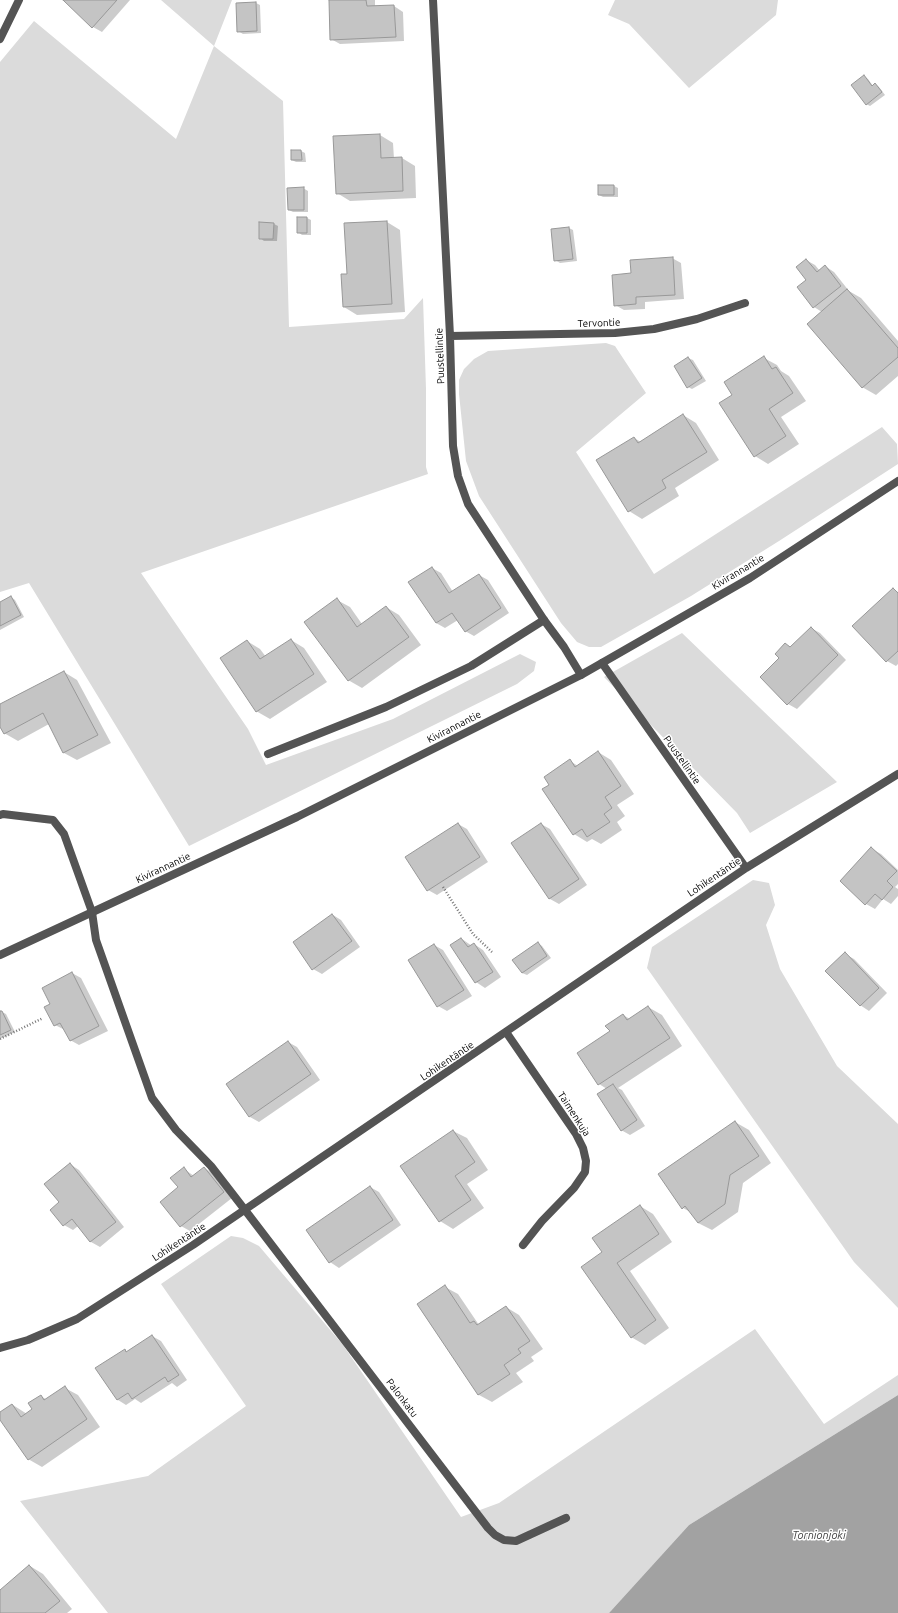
<!DOCTYPE html>
<meta charset="utf-8">
<style>
body{margin:0}
canvas{display:block;background:#fff}
</style>
<canvas width="898" height="1613"></canvas>
<script>
const c = document.querySelector('canvas').getContext('2d');
c.lineJoin = 'round';
function fillPath(path, color) {
  c.fillStyle = color;
  c.fill(path, 'evenodd');
}
function shape(rows) {
  const path = new Path2D();
  for (const r of rows) {
    path.moveTo(r[0], r[1]);
    for (let i = 2; i < r.length; i += 2) path.lineTo(r[i], r[i + 1]);
  }
  return path;
}
function stroke(path, color, width, dash) {
  c.strokeStyle = color;
  c.lineWidth = width;
  c.lineCap = dash ? 'butt' : 'round';
  c.setLineDash(dash || []);
  c.stroke(path);
}
function label(font, color, halo, rows, align = 'center') {
  c.font = font + ' Ubuntu,sans-serif';
  c.lineWidth = 3;
  c.setLineDash([]);
  c.textBaseline = 'middle';
  c.strokeStyle = halo;
  c.fillStyle = color;
  for (const [text, x, y, turn = 0] of rows) {
    c.save();
    c.translate(x, y);
    c.rotate((+turn || 0) * Math.PI / 180);
    c.textAlign = isNaN(turn) ? turn : align;
    if (halo) c.strokeText(text, 0, 0);
    c.fillText(text, 0, 0);
    c.restore();
  }
}
fillPath(shape([
 [161,0,232,0,214,46,283,101,289,327,404,319,423,298,426,389,426,467,428,474,141,573,248,729,266,765,393,719,520,654,536,662,534,671,517,684,189,846,29,583,0,592,0,62,34,21,176,139,214,46],
 [615,0,778,0,776,15,689,88,629,24,608,15],
 [606,343,615,346,646,393,576,452,654,574,882,427,897,444,898,464,779,541,691,596,601,647,589,647,577,642,561,623,479,496,466,461,459,394,459,380,464,369,474,359,488,351],
 [682,633,837,782,750,833,737,813,604,677],
 [753,880,769,883,775,905,766,925,780,969,837,1066,898,1124,898,1308,854,1262,647,968,652,947],
 [231,1236,243,1238,259,1246,343,1345,461,1517,499,1503,755,1329,824,1424,898,1375,898,1395,689,1525,609,1613,108,1613,20,1501,148,1476,246,1406,161,1284]
]), '#dbdbdb');
fillPath(shape([
 [898,1395,898,1613,609,1613,689,1525]
]), '#a2a2a2');
fillPath(shape([
 [64,0,130,0,102,32,93,27],
 [330,0,375,0,375,7,394,6,403,12,404,41,340,44,331,39],
 [256,3,260,5,261,33,243,34,238,31],
 [864,76,868,79,873,86,875,84,879,87,885,95,870,106,866,104],
 [380,135,393,143,394,159,402,158,415,166,416,198,350,201,337,193],
 [301,151,305,153,306,162,296,162,292,160],
 [614,186,618,188,618,197,603,197,599,195],
 [303,188,308,191,308,212,293,212,289,210],
 [307,218,311,220,311,235,302,235,298,232],
 [387,222,400,230,405,312,357,315,344,307,349,275],
 [260,223,274,224,278,226,277,241,264,241,260,238],
 [569,228,573,230,577,261,560,263,555,260],
 [672,258,681,263,684,299,645,302,645,309,624,310,615,305,632,274],
 [806,260,815,265,820,271,825,266,834,272,849,291,861,298,898,341,898,376,876,395,862,387,822,312,814,307,808,280],
 [688,358,693,360,706,381,692,389,688,387],
 [764,358,777,365,781,371,789,376,806,401,781,417,799,444,768,464,755,456,733,395],
 [683,415,696,423,719,460,675,488,679,496,642,519,629,511,634,438,641,442],
 [432,568,441,573,453,592,479,575,488,580,509,613,474,636,465,631,458,620,445,628,436,623],
 [893,589,898,592,898,664,896,666,887,661],
 [11,597,15,600,24,617,0,630,0,603],
 [337,600,350,607,362,624,386,607,399,615,421,645,362,688,348,680],
 [811,628,820,633,846,660,797,709,788,704,780,658,785,644,791,647],
 [291,640,304,648,327,682,270,719,256,711,247,641,260,649,266,657],
 [64,672,77,680,111,743,77,760,64,753,49,724,18,741,4,733,0,725,0,705],
 [598,752,611,760,634,794,617,805,625,816,617,822,622,830,601,844,592,839,587,842,574,834,570,761,578,766],
 [458,824,467,829,488,862,437,895,428,890],
 [541,824,550,829,587,885,559,904,550,899,512,844],
 [872,849,881,854,898,870,898,884,895,887,898,889,898,896,891,904,883,899,875,909,866,904],
 [333,915,341,920,360,947,322,974,313,969],
 [462,939,472,946,474,944,483,950,501,977,485,988,476,982],
 [538,943,542,946,551,958,527,975,522,973],
 [434,945,443,950,472,996,447,1011,438,1006],
 [845,954,854,959,887,993,869,1011,860,1005],
 [72,973,81,978,108,1031,79,1045,70,1040,65,1030,55,1025,51,1004],
 [648,1007,662,1015,682,1046,618,1088,622,1090,645,1126,630,1135,621,1130,607,1089,599,1084,611,1032,623,1015,630,1019],
 [2,1012,6,1014,15,1032,0,1039,0,1013],
 [288,1042,297,1047,320,1080,259,1122,250,1117],
 [735,1122,749,1130,771,1163,743,1183,738,1212,712,1230,698,1223,692,1213,683,1208],
 [453,1131,467,1138,488,1170,467,1184,484,1208,453,1229,440,1221],
 [70,1164,79,1170,124,1227,100,1247,91,1242,78,1226,73,1230,64,1225,60,1203],
 [204,1168,213,1173,232,1198,190,1231,181,1226,179,1188,184,1169,194,1176],
 [370,1187,379,1192,401,1225,339,1268,330,1262,308,1230],
 [640,1206,653,1214,672,1242,630,1271,669,1328,645,1345,631,1337,604,1253],
 [445,1287,458,1294,479,1325,506,1307,519,1315,543,1349,531,1357,534,1361,516,1373,523,1382,492,1402,479,1395,418,1305],
 [152,1336,161,1341,187,1380,177,1387,172,1383,141,1403,135,1399,126,1405,118,1400,97,1369,125,1350,128,1352],
 [65,1388,78,1395,100,1427,42,1467,28,1459,0,1418,0,1414,13,1405,27,1414,34,1409,41,1396,47,1400],
 [30,1566,43,1574,72,1609,67,1613,0,1613,0,1591]
]), '#0003');
const building = shape([
 [63,0,117,0,92,28,63,0],
 [329,0,366,0,367,6,394,5,396,37,330,40,329,0],
 [256,2,257,31,237,32,236,3,256,2],
 [864,75,872,86,875,83,882,92,866,105,851,85,864,75],
 [380,134,381,158,402,157,403,191,336,194,333,136,380,134],
 [291,150,301,150,302,160,291,160,291,150],
 [598,185,614,185,614,195,598,195,598,185],
 [304,187,304,210,288,210,287,188,304,187],
 [297,217,307,217,307,233,297,233,297,217],
 [387,221,392,304,343,307,341,274,347,274,344,223,387,221],
 [259,222,274,223,273,239,259,239,259,222],
 [569,227,573,259,554,261,551,229,569,227],
 [673,257,675,295,636,297,636,304,614,306,612,275,631,273,630,260,673,257],
 [806,259,817,272,825,265,841,286,813,308,797,287,806,280,796,267,806,259],
 [847,289,898,348,898,357,862,388,807,324,847,289],
 [764,356,772,369,776,367,793,393,769,409,786,436,754,457,719,403,732,395,724,382,764,356],
 [688,357,702,378,687,388,674,366,688,357],
 [683,414,707,452,662,480,666,488,628,512,596,460,634,437,638,443,683,414],
 [432,567,449,593,479,574,501,608,465,632,452,613,436,623,408,582,432,567],
 [893,588,898,593,898,651,886,662,852,626,893,588],
 [11,596,21,615,0,626,0,602,11,596],
 [337,598,357,627,386,606,409,637,348,681,304,622,337,598],
 [811,627,838,655,787,705,760,677,779,658,775,654,785,643,790,647,811,627],
 [291,639,314,674,256,712,220,658,247,640,260,659,291,639],
 [64,671,98,735,63,753,43,713,4,734,0,727,0,704,64,671],
 [598,751,621,786,605,797,612,808,604,814,610,822,587,837,582,829,573,835,542,789,549,785,544,777,570,759,575,767,598,751],
 [458,823,480,857,427,891,405,857,458,823],
 [541,823,579,879,549,899,511,843,541,823],
 [871,847,897,871,887,881,893,887,882,900,875,894,865,905,840,881,871,847],
 [332,914,352,941,312,970,293,942,332,914],
 [461,938,468,947,474,943,493,972,475,983,450,945,461,938],
 [538,942,547,956,522,973,512,960,538,942],
 [434,944,464,990,437,1007,408,960,434,944],
 [845,952,879,988,860,1006,825,971,845,952],
 [72,972,99,1026,70,1041,60,1023,54,1026,44,1007,50,1004,42,988,72,972],
 [648,1006,670,1038,598,1085,577,1053,610,1031,605,1026,623,1014,627,1020,648,1006],
 [0,1011,2,1011,11,1030,0,1035,0,1011],
 [288,1041,311,1074,249,1117,226,1084,288,1041],
 [613,1084,637,1120,621,1131,597,1094,613,1084],
 [735,1121,759,1156,730,1175,725,1204,698,1223,685,1206,682,1209,658,1174,735,1121],
 [453,1130,475,1162,455,1176,471,1200,439,1222,400,1166,453,1130],
 [70,1163,116,1222,90,1242,72,1219,63,1226,50,1210,59,1202,44,1184,70,1163],
 [184,1167,191,1177,204,1167,224,1192,180,1227,160,1202,178,1187,170,1178,184,1167],
 [370,1186,393,1220,329,1263,306,1230,370,1186],
 [640,1205,659,1234,617,1263,656,1320,631,1338,581,1267,602,1252,592,1238,640,1205],
 [445,1285,470,1323,474,1321,477,1325,506,1306,530,1341,518,1349,521,1353,504,1365,510,1374,478,1395,417,1304,445,1285],
 [152,1335,179,1375,168,1382,165,1377,132,1399,128,1393,117,1400,95,1368,125,1349,126,1352,152,1335],
 [65,1386,87,1419,28,1460,0,1420,0,1412,12,1404,21,1417,32,1409,28,1403,41,1395,44,1400,65,1386],
 [29,1565,60,1601,45,1613,0,1613,0,1590,29,1565]
]);
fillPath(building, '#c4c4c4');
stroke(building, '#989898', 1);
stroke(shape([
 [443,887,473,934,492,952],
 [0,1039,43,1018]
]), '#767676', 2.5, [1, 2]);
stroke(shape([
 [268,754,386,707,471,666,544,620],
 [0,815,3,814,53,820,64,834,92,912,96,940,152,1098,176,1130,211,1166,245,1210]
]), '#545454', 8);
stroke(shape([
 [433,0,450,336,453,446,458,476,468,504,544,620,564,647,581,675],
 [0,39,19,0],
 [450,336,615,333,654,329,697,319,745,303],
 [602,663,746,868],
 [506,1032,576,1134,583,1148,586,1161,585,1172,574,1188,542,1221,523,1245],
 [245,1210,488,1528,495,1535,504,1540,516,1541,566,1518],
 [0,1348,28,1340,77,1319,193,1245,746,868,898,774]
]), '#545454', 8);
stroke(shape([
 [0,955,297,817,581,675,750,578,898,481]
]), '#545454', 8);
label('10px', '#000', '#fff', [
 ["Tervontie",599,323,-2],
 ["Puustellintie",440,356,-92],
 ["Kivirannantie",738,572,-31],
 ["Kivirannantie",454,727,-27],
 ["Puustellintie",682,760,55],
 ["Kivirannantie",163,868,-25],
 ["Lohikentäntie",714,877,-34],
 ["Lohikentäntie",447,1061,-34],
 ["Taimenkuja",574,1114,57],
 ["Lohikentäntie",179,1242,-33],
 ["Palonkatu",402,1398,53]
]);
label('italic 11px', '#434343', '#fff', [
 ["Tornionjoki",819,1535]
]);
</script>
